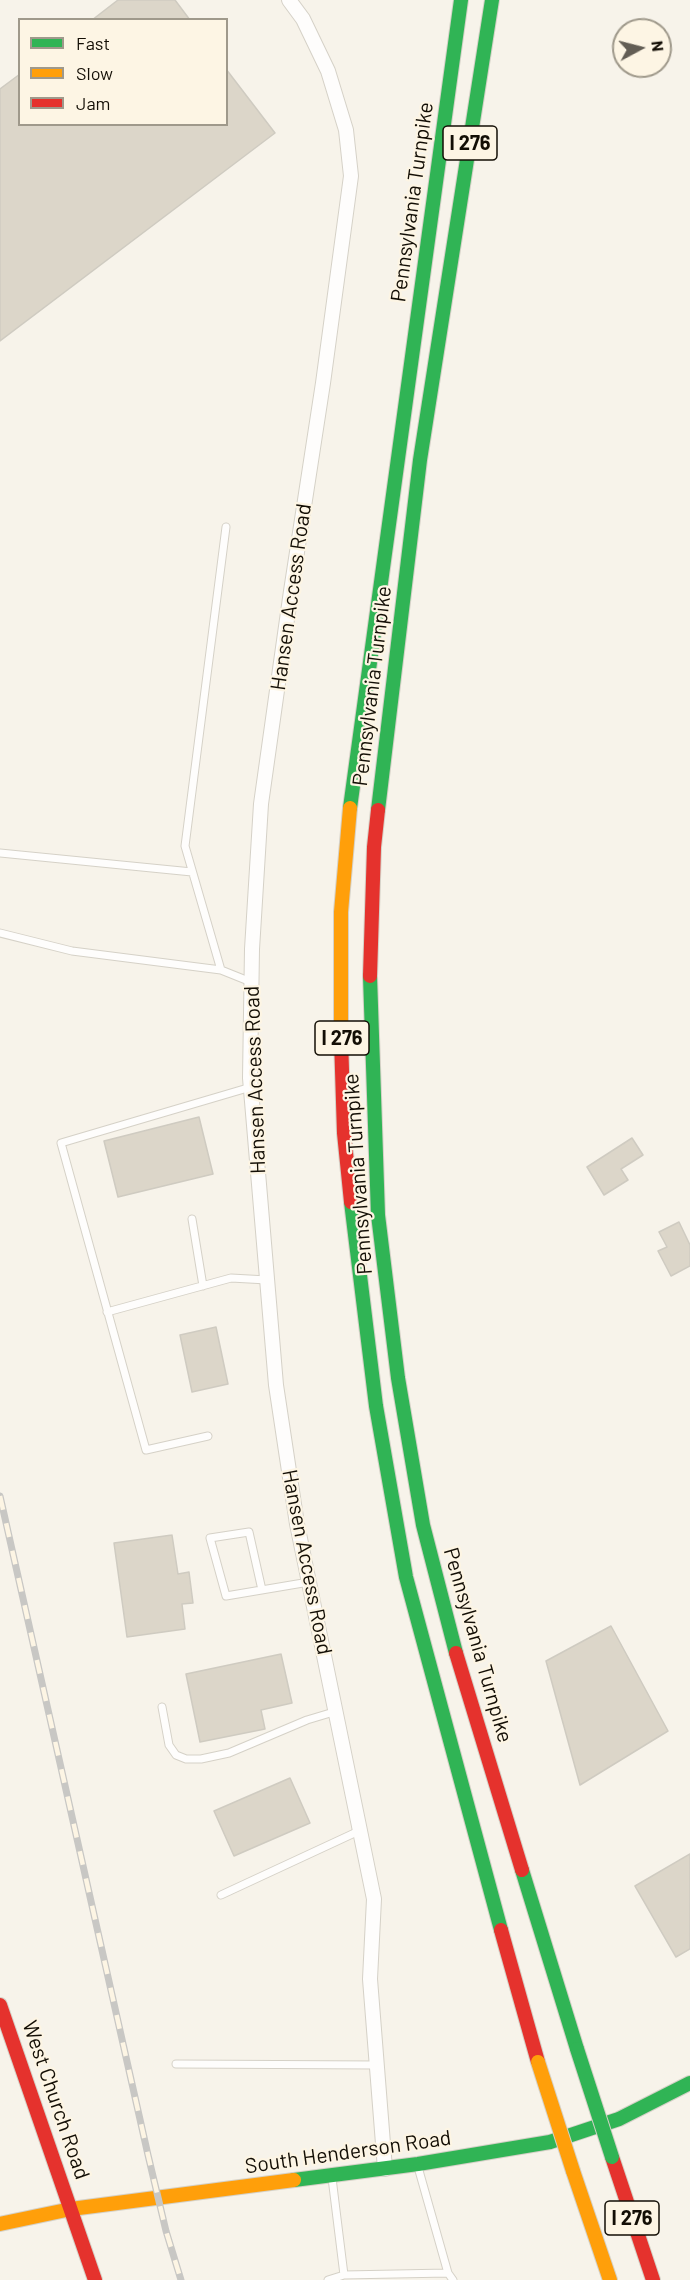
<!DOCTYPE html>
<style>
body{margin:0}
#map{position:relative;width:690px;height:2280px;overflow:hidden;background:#f7f3ea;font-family:Barlow,sans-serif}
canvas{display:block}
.legend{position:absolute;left:18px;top:18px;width:210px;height:108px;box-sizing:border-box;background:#fdf5e4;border:2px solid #9f998b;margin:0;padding:8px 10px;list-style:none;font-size:18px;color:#130e05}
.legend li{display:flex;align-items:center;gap:12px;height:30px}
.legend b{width:30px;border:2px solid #9f998b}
.north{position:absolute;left:612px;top:18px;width:60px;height:60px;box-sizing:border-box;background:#fdf5e4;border:2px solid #9f998b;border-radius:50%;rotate:83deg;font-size:16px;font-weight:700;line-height:24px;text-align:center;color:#130e05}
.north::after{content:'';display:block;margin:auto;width:21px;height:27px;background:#635e55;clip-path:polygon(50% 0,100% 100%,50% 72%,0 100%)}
</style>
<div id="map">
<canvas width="690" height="2280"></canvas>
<ul class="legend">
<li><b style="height:8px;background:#30b455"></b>Fast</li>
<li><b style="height:8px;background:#ff9f0a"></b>Slow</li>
<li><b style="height:8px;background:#e5322d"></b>Jam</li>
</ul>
<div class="north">N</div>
</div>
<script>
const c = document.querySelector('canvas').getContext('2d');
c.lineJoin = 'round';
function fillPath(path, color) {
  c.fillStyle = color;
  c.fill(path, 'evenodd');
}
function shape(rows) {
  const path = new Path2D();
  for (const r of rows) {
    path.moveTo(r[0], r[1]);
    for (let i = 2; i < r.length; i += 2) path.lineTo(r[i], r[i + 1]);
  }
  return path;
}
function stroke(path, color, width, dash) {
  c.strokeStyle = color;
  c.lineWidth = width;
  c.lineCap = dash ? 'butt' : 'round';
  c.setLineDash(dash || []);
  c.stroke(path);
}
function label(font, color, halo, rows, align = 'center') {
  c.font = font + ' Barlow,sans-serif';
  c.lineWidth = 4.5;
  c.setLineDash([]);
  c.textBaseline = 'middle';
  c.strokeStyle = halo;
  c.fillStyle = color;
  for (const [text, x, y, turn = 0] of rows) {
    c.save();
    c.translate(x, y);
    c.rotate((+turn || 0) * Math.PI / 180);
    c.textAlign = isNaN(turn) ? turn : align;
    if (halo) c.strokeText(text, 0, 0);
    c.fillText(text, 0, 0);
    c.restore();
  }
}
const building = shape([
 [118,0,175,0,190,20,92,20,118,0],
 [226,69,275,133,0,341,0,89,20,74,20,124,226,124,226,69],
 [199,1117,213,1174,118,1197,104,1141,199,1117],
 [632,1138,643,1155,621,1169,628,1180,604,1195,587,1167,632,1138],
 [679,1222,690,1245,690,1266,671,1276,658,1251,667,1247,659,1232,679,1222],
 [216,1327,228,1384,192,1392,180,1335,216,1327],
 [172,1535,178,1574,189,1572,193,1603,182,1604,185,1629,127,1637,114,1543,172,1535],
 [611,1626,668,1731,580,1785,546,1661,611,1626],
 [281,1654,292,1703,261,1710,265,1729,200,1742,186,1674,281,1654],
 [290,1778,310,1823,234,1856,214,1811,290,1778],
 [690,1854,690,1949,676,1957,635,1886,690,1854]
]);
fillPath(building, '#dcd6c9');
stroke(building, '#cfcbc1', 1.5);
const lane = shape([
 [226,527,185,846,221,970,251,982],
 [0,853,192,872],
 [0,933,72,951,221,970],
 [192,1219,203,1286],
 [107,1312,231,1278,267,1280],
 [208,1436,146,1450,61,1143,251,1087],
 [262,1590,249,1532,210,1538,226,1596,309,1582],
 [162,1707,169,1745,176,1755,186,1759,201,1759,229,1753,307,1720,337,1711],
 [221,1895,361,1830],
 [176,2064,377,2065],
 [418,2167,448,2273,453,2280],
 [332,2178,344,2275,448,2273],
 [328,2280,344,2275]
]);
const street = shape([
 [289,0,303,19,328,71,346,130,351,176,323,383,291,591,261,804,252,949,250,1078,276,1385,297,1524,374,1899,370,1979,385,2169]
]);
const fast = shape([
 [350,808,461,0],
 [378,810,420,460,492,0],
 [370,976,378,1215,398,1378,423,1525,456,1653],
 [351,1202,376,1406,406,1577,501,1930],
 [522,1870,577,2049],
 [294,2180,418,2164,550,2142,619,2119,690,2083]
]);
const slow = shape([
 [341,1039,341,912,350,808],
 [573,2171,610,2280],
 [0,2224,71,2209,294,2180]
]);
const jam = shape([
 [370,976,374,847,378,810],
 [341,1039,344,1133,351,1202],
 [456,1653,522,1870],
 [501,1930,538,2062],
 [0,2005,95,2280],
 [612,2157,653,2280]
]);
stroke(lane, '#d5d1c7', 9);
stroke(street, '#d5d1c7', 16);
stroke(fast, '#d5d1c7', 16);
stroke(slow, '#d5d1c7', 16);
stroke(jam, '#d5d1c7', 16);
stroke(lane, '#fefdfc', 7);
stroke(street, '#fefdfc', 14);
stroke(fast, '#30b455', 14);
stroke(slow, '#ff9f0a', 14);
stroke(jam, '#e5322d', 14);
const rail = shape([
 [0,1496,148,2155,166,2231,181,2280]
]);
stroke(rail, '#c8c7c4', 7);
stroke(rail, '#fdf5e4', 4.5, [14]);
const fastBridge = shape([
 [577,2049,612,2157]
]);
const slowBridge = shape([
 [538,2062,573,2171]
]);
stroke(fastBridge, '#d5d1c7', 16, []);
stroke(slowBridge, '#d5d1c7', 16, []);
stroke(fastBridge, '#30b455', 14);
stroke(slowBridge, '#ff9f0a', 14);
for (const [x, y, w] of [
 [470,143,54],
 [342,1038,54],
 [632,2218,54]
]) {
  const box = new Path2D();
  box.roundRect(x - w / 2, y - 17, w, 34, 4.5);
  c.fillStyle = '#fdf5e4';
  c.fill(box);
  stroke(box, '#130e05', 1.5);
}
label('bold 20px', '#130e05', null, [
 ["I 276",470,143],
 ["I 276",342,1038],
 ["I 276",632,2218]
]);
label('21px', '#130e05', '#fdf5e4', [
 ["Pennsylvania Turnpike",412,202,-82],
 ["Hansen Access Road",291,597,-82],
 ["Pennsylvania Turnpike",372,686,-83],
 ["Hansen Access Road",255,1080,-92],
 ["Pennsylvania Turnpike",358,1174,-94],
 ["Hansen Access Road",307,1562,79],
 ["Pennsylvania Turnpike",478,1645,74],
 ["West Church Road",56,2100,71],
 ["South Henderson Road",348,2152,-8]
]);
</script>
